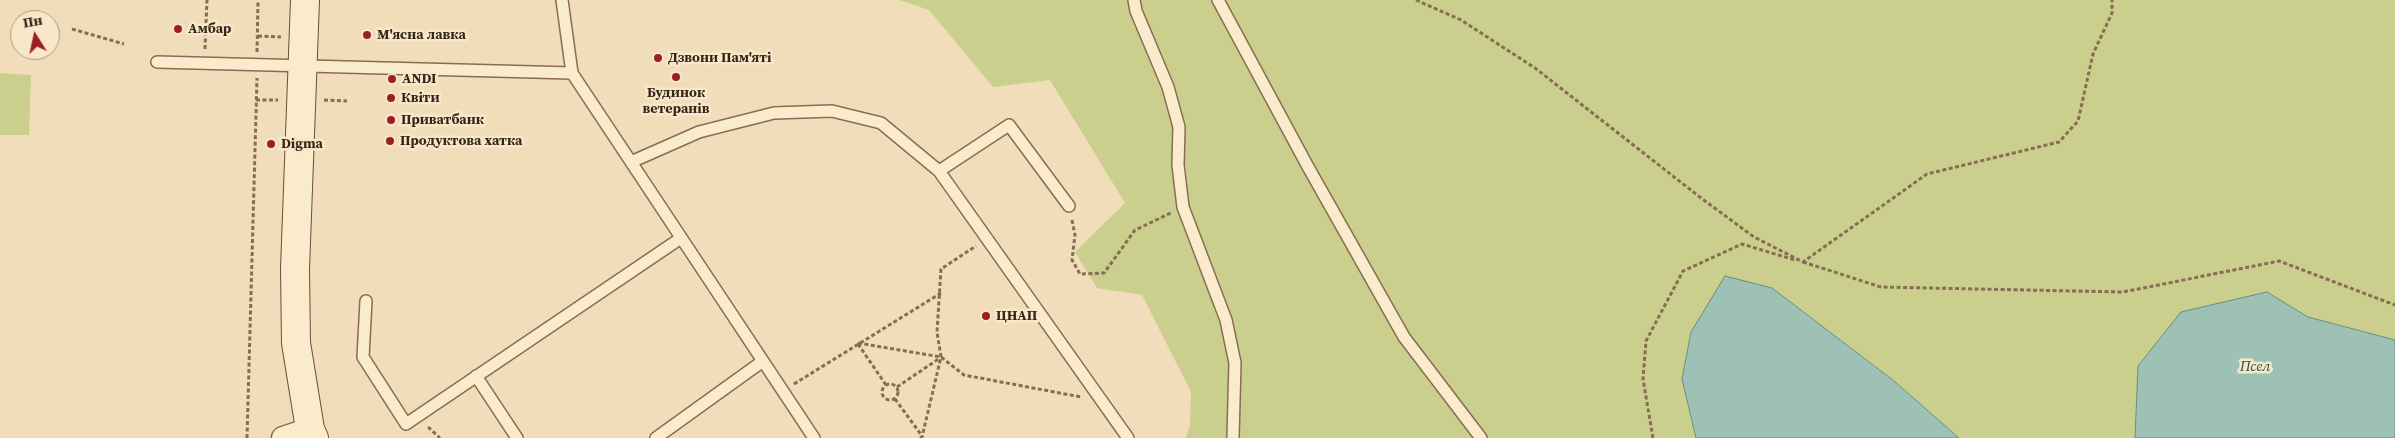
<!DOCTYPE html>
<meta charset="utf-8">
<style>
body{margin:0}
#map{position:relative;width:2395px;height:438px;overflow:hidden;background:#f1ddb9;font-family:"Source Serif 4",serif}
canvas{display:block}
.north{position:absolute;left:10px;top:10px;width:50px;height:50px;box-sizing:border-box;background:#f8e8c9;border:1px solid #aa9a83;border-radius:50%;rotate:350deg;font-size:14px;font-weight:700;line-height:20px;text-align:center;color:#362619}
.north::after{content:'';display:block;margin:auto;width:18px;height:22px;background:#9b1f26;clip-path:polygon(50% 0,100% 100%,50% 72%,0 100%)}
</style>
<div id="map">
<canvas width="2395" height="438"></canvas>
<div class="north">Пн</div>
</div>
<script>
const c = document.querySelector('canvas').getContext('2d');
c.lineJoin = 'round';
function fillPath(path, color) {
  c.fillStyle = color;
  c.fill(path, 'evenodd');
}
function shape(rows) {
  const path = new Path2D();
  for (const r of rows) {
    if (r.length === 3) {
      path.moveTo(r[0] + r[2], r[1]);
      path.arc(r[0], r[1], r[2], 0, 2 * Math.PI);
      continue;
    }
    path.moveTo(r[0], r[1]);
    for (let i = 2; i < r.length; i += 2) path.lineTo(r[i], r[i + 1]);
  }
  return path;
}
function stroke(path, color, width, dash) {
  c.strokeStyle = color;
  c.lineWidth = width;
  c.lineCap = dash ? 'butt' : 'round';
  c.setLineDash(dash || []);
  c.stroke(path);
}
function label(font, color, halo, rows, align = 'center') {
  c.font = font + ' "Source Serif 4",serif';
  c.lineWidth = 5;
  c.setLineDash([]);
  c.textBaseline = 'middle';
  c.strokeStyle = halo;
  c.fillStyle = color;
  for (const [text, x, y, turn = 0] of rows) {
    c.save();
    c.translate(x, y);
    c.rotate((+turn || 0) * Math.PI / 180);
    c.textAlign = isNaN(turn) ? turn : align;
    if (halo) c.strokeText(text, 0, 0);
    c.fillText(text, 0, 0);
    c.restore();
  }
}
fillPath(shape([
 [899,0,2395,0,2395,340,2308,317,2267,292,2138,366,2135,438,1959,438,1894,381,1772,288,1691,332,1682,379,1696,438,1186,438,1190,425,1191,392,1142,295,1097,288,1075,252,1125,203,1050,80,993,87,929,10],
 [0,73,31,75,29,135,0,135]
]), '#cbcf8d');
const water = shape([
 [1725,276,1772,288,1894,381,1959,438,1696,438,1682,379,1691,332,1725,276],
 [2267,292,2308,317,2395,340,2395,438,2135,438,2138,366,2181,312,2267,292]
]);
fillPath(water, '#9ec1b5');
stroke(water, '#668e82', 1);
const lane = shape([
 [562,0,572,73],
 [1134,0,1136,11,1168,87,1179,127,1178,165,1183,207,1226,320,1235,363,1233,438],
 [1218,0,1307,165,1404,337,1481,438],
 [157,62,572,73,631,162,699,132,774,113,832,111,881,123,939,171,1128,438],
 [631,162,814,438],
 [939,171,1009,125,1069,206],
 [366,301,363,357,406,424,681,238],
 [476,376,517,438],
 [656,438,763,361]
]);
const street = shape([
 [283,438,310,429]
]);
const secondary = shape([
 [305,0,295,269,296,343,310,429,314,438]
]);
stroke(lane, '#886c53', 14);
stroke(street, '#886c53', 25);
stroke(secondary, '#6a4d36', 30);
stroke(shape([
 [1416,0,1461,20,1535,68,1701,198,1754,237,1803,262,1927,174,2059,142,2078,121,2093,54,2112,13,2112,0],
 [72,29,124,44],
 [258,36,281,37],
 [205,49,207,0],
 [257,52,258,0],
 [256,100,278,100],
 [324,100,347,101],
 [1072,220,1075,235,1072,260,1080,274,1104,273,1135,230,1171,213],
 [1803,262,1881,287,2123,292,2279,261,2395,305],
 [858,343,941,357,964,375,1081,397],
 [858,344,886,385],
 [794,384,941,293],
 [890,392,8],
 [897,387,940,358],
 [895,399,922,436],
 [428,427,440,438],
 [247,438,257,78],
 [920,438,922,437,941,357,937,332,941,269,976,246],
 [1653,438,1643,379,1646,341,1683,271,1742,244,1795,260]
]), '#886c53', 3, [4, 2.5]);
stroke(lane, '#fbebcd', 11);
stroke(street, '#fbebcd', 22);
stroke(secondary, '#fbebcd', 28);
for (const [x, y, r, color] of [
 [178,29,5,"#9b1f26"],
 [367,35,5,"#9b1f26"],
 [658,58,5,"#9b1f26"],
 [676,77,5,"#9b1f26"],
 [392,79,5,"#9b1f26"],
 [391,98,5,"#9b1f26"],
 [391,120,5,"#9b1f26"],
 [390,141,5,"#9b1f26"],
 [271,144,5,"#9b1f26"],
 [986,316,5,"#9b1f26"]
]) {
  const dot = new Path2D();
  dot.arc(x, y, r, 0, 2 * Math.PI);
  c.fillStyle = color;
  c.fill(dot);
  stroke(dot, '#f8e8c9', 2);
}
label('bold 14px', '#362619', '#f8e8c9', [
 ["Амбар",188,29],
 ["М'ясна лавка",377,35],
 ["Дзвони Пам'яті",668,58],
 ["ANDI",402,79],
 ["Будинок",676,93,"center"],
 ["ветеранів",676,109,"center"],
 ["Квіти",401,98],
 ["Приватбанк",401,120],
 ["Продуктова хатка",400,141],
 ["Digma",281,144],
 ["ЦНАП",996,316]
], 'left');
label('italic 15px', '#275751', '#f8e8c9', [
 ["Псел",2255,367]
]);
</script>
